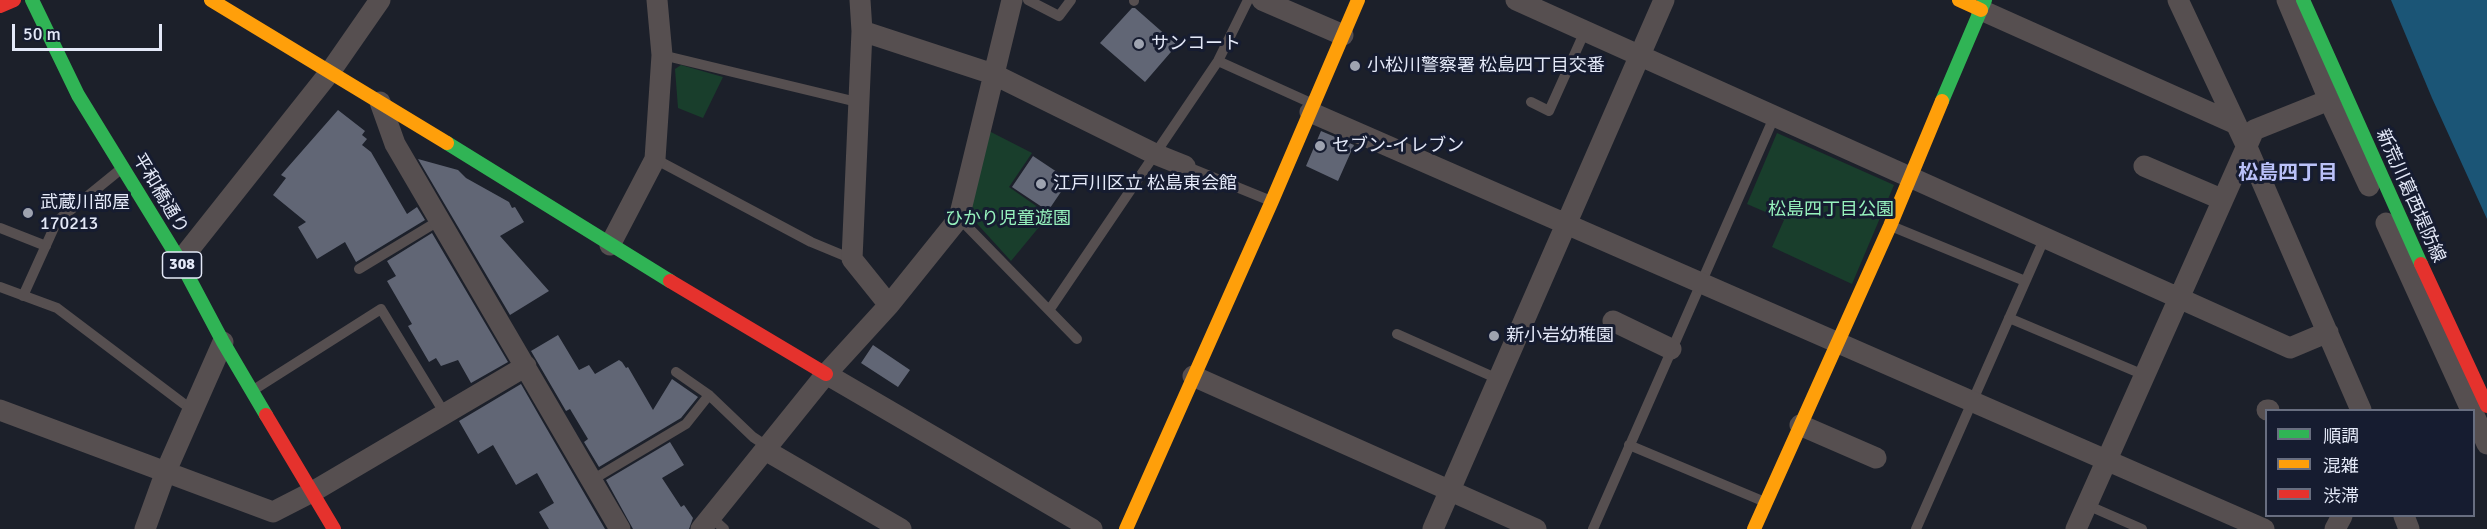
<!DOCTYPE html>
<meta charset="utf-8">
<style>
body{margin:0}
#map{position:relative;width:2487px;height:529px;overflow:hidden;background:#1c202a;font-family:Signika,"Noto Sans JP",sans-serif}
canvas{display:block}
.legend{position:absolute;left:2265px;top:409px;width:210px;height:108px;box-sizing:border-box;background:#161c30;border:2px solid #686e80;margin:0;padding:8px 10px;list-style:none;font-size:18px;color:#e4e9f8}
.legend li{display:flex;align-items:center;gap:12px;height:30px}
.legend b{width:30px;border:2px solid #686e80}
.scale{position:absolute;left:12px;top:24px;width:150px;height:27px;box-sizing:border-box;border:3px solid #e4e9f8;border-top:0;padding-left:8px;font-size:18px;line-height:21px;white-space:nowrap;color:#e4e9f8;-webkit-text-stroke:4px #161c30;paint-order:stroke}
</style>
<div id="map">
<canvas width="2487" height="529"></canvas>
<ul class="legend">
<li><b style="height:8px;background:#30b455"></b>順調</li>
<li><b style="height:8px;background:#ff9f0a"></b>混雑</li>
<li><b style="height:8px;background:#e5322d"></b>渋滞</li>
</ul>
<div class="scale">50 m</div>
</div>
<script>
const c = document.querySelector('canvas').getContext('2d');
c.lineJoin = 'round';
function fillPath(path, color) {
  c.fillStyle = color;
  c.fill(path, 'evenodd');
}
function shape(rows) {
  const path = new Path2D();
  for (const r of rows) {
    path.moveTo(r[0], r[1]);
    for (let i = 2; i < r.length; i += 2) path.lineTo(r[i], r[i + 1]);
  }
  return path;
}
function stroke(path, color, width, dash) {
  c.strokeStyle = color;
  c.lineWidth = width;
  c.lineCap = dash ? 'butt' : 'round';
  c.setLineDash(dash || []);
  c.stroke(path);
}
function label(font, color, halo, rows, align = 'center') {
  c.font = font + ' Signika,"Noto Sans JP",sans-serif';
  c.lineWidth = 6;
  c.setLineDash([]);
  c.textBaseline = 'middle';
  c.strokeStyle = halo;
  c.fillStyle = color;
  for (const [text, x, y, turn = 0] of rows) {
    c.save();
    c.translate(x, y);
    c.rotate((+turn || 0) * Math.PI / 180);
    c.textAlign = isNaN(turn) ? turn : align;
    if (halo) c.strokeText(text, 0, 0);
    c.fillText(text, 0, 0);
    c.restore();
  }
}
fillPath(shape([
 [681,65,723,77,703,118,678,108,675,69],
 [987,130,1032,153,1009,187,1049,215,1011,261,970,216],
 [1777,133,1894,185,1852,284,1772,247,1784,220,1747,204]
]), '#193e2c');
fillPath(shape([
 [2391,0,2487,0,2487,219,2432,98]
]), '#1b5576');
fillPath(shape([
 [1132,8,1135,8,1177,45,1145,82,1100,43],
 [338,110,365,131,362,135,367,139,362,145,371,152,407,214,417,207,425,220,356,262,345,242,317,259,298,227,306,222,273,195,286,178,281,175],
 [1321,131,1354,145,1338,181,1306,166],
 [1033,156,1069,180,1048,211,1012,187],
 [418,159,458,170,466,178,509,202,512,208,515,207,524,222,500,236,549,291,510,315],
 [432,233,508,362,471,383,458,360,441,366,436,358,429,362,408,326,412,324,387,281,396,276,387,261],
 [558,335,579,370,589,365,595,374,619,360,622,362,626,368,628,367,653,410,672,379,698,397,681,418,599,467,584,442,588,439,570,409,566,411,531,351],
 [873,345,910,370,898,387,861,363],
 [521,384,544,424,605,529,549,529,539,512,554,503,537,473,516,485,493,445,478,454,459,421],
 [670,442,684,465,662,478,681,507,684,505,693,518,689,529,633,529,606,480]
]), '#616675');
stroke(shape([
 [1028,0,1059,16,1071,0],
 [1134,1,1134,0],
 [662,55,857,102],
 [1218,61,1311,103],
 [1531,102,1549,111,1585,31],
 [655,159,811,242,852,259],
 [1185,166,1271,201],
 [959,218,1077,339],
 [1891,226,2025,281],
 [0,228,46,246],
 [359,269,440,220],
 [0,287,57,308,192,410],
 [23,296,57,221,121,169],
 [1050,309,1218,61,1248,0],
 [2009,318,2144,375],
 [1397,334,1498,379],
 [676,372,709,395,753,437,768,447],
 [255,389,381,309,445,414],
 [1629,445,1765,502],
 [592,480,686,424,709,395],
 [2087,505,2142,529],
 [711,517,724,529],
 [1593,529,1775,115],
 [1916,529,2045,237]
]), '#564f50', 10);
stroke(shape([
 [860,0,862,31,852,259,889,305],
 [1262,0,1343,35],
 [1516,0,2290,348,2328,332],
 [2178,0,2246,145,2361,410],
 [2287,0,2329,100,2369,186],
 [1981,10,2236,124],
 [862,31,993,74,1155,154,1185,166],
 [380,102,395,144,620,529],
 [1310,112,2264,529],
 [2144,166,2221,199],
 [2386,223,2471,410],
 [610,245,655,159,662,55,657,0],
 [180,261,330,72,380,0],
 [1613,321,1671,349],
 [826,374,1092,529],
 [1193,376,1536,529],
 [0,410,273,512,314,491,526,366],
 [2267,410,2269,410],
 [2474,415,2487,444],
 [1800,425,1876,458],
 [765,450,901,529],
 [2404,516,2409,529],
 [145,529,166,471,223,342],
 [701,529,826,374,889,305,959,218,1012,0],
 [1433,529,1664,0],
 [2076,529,2254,130,2329,100],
 [2335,529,2342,516]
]), '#564f50', 21);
stroke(shape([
 [32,0,78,95,180,261,223,342,266,415],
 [2303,0,2421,264],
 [1942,101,1985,0],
 [447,143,670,281]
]), '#30b455', 14);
stroke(shape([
 [211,0,447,143],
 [1959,0,1981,10],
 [1126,529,1272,201,1358,0],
 [1754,529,1890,226,1942,101]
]), '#ff9f0a', 14);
stroke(shape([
 [0,6,14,0],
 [2421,264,2487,406],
 [670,281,826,374],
 [266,415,334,529]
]), '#e5322d', 14);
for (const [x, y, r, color] of [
 [1139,44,6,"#9ea3b0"],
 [1355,66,6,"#9ea3b0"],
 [1320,146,6,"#9ea3b0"],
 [1041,184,6,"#9ea3b0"],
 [28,213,6,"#9ea3b0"],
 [1494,336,6,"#9ea3b0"]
]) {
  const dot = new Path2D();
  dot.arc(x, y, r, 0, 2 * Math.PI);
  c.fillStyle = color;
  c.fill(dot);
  stroke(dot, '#161c30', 2);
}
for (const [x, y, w] of [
 [182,265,39]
]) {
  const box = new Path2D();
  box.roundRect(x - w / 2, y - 13, w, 26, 4.5);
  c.fillStyle = '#161c30';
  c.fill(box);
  stroke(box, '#e4e9f8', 1.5);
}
label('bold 16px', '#e4e9f8', null, [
 ["308",182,265]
]);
label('18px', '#e4e9f8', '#161c30', [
 ["サンコート",1151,44],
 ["小松川警察署 松島四丁目交番",1367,66],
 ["セブン-イレブン",1332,146],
 ["江戸川区立 松島東会館",1053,184],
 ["武蔵川部屋",40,203],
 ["170213",40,224],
 ["新小岩幼稚園",1506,336]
], 'left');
label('18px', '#e4e9f8', '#161c30', [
 ["平和橋通り",160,194,59],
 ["新荒川葛西堤防線",2410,196,66]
]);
label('18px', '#96f2bd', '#161c30', [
 ["松島四丁目公園",1831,210],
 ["ひかり児童遊園",1008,219]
]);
label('bold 20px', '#bac1f9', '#161c30', [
 ["松島四丁目",2288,174]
]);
</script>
